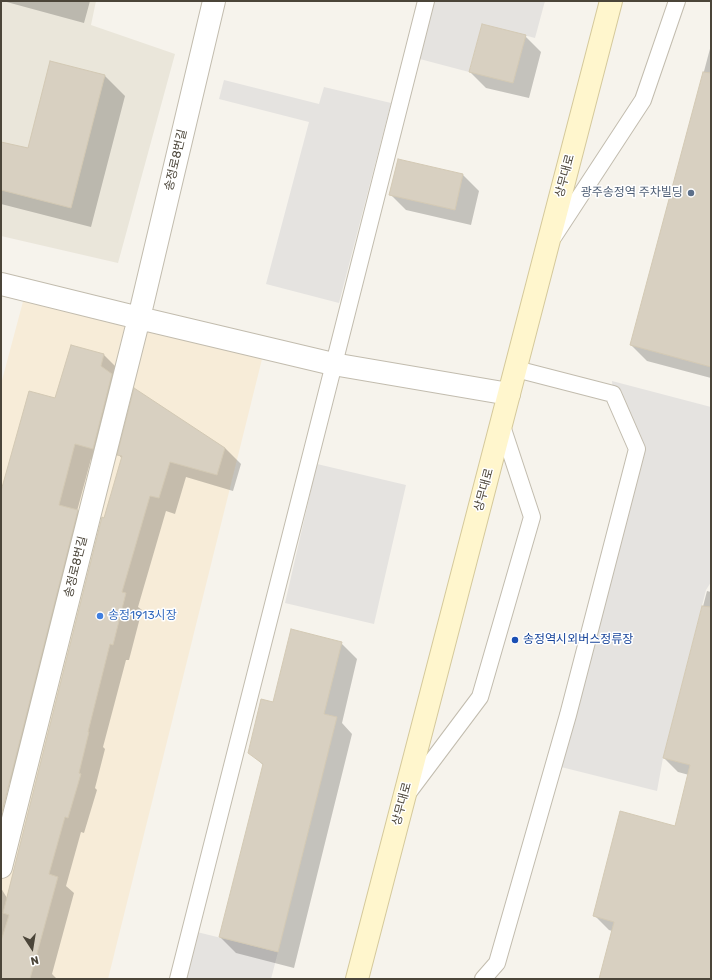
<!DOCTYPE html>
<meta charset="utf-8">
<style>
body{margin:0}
#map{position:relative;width:712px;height:980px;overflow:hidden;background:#f6f3ec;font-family:Rubik,sans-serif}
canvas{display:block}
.frame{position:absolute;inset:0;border:2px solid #4b4539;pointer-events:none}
.north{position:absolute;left:12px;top:928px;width:40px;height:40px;-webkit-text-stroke:3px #fff;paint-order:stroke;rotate:168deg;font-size:11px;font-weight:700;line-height:16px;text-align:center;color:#4b4539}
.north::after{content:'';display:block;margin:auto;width:14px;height:18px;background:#4b4539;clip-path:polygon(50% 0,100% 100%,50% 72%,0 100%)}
</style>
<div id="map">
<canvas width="712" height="980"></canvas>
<div class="frame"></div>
<div class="north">N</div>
</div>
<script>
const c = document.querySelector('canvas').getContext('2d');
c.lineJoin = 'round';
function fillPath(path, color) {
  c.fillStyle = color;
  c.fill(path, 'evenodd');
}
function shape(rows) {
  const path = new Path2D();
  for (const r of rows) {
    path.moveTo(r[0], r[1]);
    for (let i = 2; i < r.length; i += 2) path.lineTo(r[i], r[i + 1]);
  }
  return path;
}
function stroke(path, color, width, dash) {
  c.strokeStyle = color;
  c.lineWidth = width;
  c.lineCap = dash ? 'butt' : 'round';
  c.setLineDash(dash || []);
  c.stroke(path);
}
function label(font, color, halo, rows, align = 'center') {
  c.font = font + ' Rubik,"Noto Sans KR",sans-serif';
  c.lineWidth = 3;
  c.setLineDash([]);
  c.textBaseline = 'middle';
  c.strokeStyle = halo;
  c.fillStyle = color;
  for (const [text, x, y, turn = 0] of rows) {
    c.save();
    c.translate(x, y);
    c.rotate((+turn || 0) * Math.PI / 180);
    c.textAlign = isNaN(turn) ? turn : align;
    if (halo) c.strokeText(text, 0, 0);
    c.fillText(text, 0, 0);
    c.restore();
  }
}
fillPath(shape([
 [1,1,96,1,91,25,175,54,118,263,1,236]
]), '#eae6da');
fillPath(shape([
 [29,279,266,343,108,979,1,979,1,384]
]), '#f7ecd8');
fillPath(shape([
 [431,1,545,1,535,38,482,24,469,72,416,58],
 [224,80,319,104,324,87,391,103,339,303,266,284,309,122,219,99],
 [612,381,711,407,711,582,706,590,663,758,657,791,553,765,637,449,613,394],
 [317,464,406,485,374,624,285,603],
 [197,932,278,952,271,979,186,979]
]), '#e5e3e0');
fillPath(shape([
 [3,1,90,1,84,23],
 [525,36,541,52,529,98,486,88,470,72],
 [711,45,711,378,647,361,631,345],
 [105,76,125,96,91,227,1,204,1,143,28,150],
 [399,160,463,175,479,191,471,225,406,210,390,194],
 [72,346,104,355,120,371,109,464,91,459,77,511,93,527,28,787,1,780,1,505,56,399],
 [225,448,241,464,233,491,186,477,175,514,166,511,138,607,142,610,129,660,126,660,103,747,105,749,95,788,97,790,84,833,81,832,66,886,74,893,52,974,57,979,1,979,1,888,7,898,105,519,122,459,119,455],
 [707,591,711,592,711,979,600,979,612,931,609,930,595,916,676,827,689,775,678,772,664,758],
 [341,643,357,659,342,723,352,734,294,968,236,953,220,937,264,766,249,752,274,703]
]), '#0003');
const building = shape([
 [482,24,526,35,513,83,469,72,482,24],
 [50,61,105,75,71,208,1,190,1,142,28,148,50,61],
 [703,72,711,73,711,367,630,345,703,72],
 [398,159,463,174,455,210,389,195,398,159],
 [71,345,104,354,101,366,112,374,93,449,75,444,59,505,78,510,1,816,1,491,29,391,55,398,71,345],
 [134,388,225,448,217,475,170,462,159,498,150,496,122,592,126,593,113,645,110,644,88,732,89,732,79,773,81,774,68,818,65,817,49,874,58,877,30,979,1,979,1,941,9,915,3,913,102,517,104,518,122,456,117,455,134,388],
 [702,606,711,607,711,979,599,979,614,922,593,916,620,811,675,826,690,765,663,758,702,606],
 [291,629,342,642,324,714,337,717,278,952,219,937,263,764,248,753,261,699,273,702,291,629]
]);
fillPath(building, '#d8d0c1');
stroke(building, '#d3c9b4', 1);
const lane = shape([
 [554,236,643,100,677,1],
 [408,793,480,697,532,517,501,423],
 [178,979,426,1],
 [483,979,497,963,568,715,637,449,613,394,516,369]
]);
const street = shape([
 [214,1,139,318,333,364,509,394],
 [1,284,139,318,1,867]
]);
const secondary = shape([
 [357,979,611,1]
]);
stroke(lane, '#c2bcae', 18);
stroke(street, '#c2bcae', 24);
stroke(secondary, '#d5c99b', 24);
stroke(lane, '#fff', 16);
stroke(street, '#fff', 22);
stroke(secondary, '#fff6cd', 22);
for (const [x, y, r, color] of [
 [691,193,4,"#5c6f8a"],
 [100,616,4,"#3f7fe0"],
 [515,640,4,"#1a4fb4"]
]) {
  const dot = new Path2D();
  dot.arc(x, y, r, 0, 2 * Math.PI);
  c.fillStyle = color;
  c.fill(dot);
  stroke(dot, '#fff', 1.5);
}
label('12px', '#4b4539', '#fff', [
 ["송정로8번길",176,160,-77],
 ["상무대로",565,176,-75],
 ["상무대로",484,490,-75],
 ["송정로8번길",76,567,-76],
 ["상무대로",402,804,-75]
]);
label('12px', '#4e5e75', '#fff', [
 ["광주송정역 주차빌딩",683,193]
], 'right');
label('12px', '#366cbe', '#fff', [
 ["송정1913시장",108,616]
], 'left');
label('12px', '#164399', '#fff', [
 ["송정역시외버스정류장",523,640]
], 'left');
</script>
